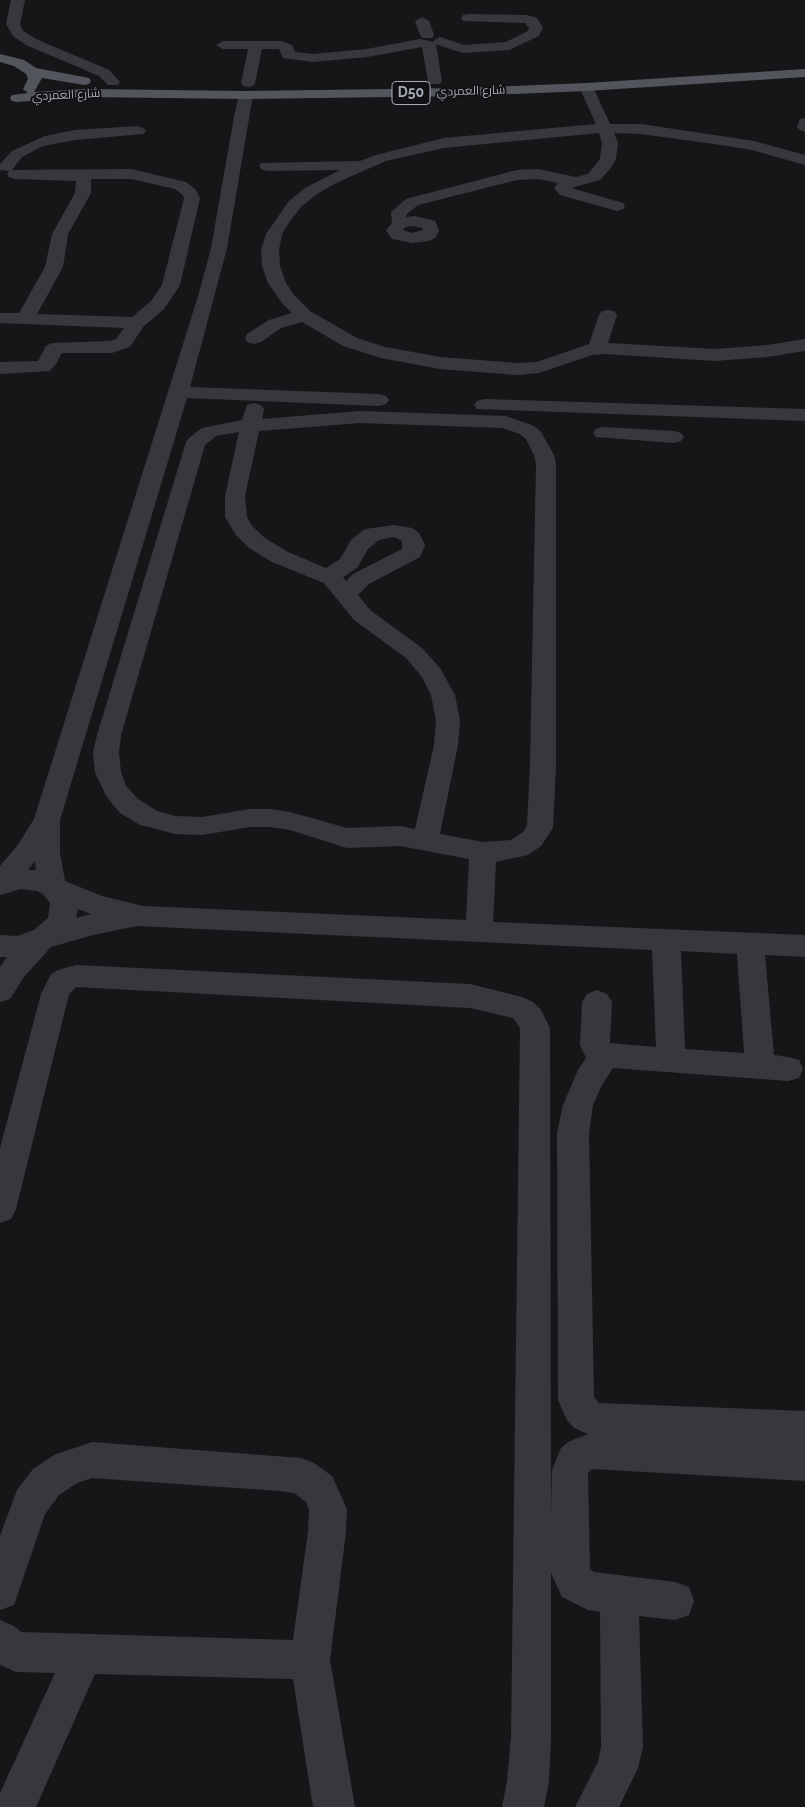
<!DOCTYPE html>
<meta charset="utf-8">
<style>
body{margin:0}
canvas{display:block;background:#161618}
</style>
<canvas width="805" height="1807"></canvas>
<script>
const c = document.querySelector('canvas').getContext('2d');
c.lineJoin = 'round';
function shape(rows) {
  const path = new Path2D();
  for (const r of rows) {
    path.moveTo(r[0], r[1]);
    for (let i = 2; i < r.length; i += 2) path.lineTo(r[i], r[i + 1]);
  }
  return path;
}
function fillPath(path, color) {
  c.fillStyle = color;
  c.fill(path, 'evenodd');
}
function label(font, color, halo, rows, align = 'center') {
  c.font = font + ' Raleway,Cairo,sans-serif';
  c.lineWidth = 4;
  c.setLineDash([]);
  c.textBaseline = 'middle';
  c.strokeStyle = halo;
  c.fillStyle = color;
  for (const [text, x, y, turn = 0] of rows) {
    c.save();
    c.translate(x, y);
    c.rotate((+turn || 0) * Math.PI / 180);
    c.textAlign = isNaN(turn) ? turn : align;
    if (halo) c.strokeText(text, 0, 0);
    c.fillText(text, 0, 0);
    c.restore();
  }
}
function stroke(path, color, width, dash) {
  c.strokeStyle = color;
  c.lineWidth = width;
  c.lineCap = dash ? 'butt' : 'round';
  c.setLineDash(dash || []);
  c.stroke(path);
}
fillPath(shape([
 [11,0,25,0,20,24,23,31,36,39,109,70,120,82,118,85,108,85,99,76,26,45,13,36,6,24,11,0],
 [468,14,527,15,537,18,543,28,539,36,509,50,463,53,435,44,433,41,440,37,464,45,506,42,528,31,529,28,525,23,463,21,461,18,463,15,468,14],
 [422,17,429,21,434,35,432,38,422,38,420,35,415,21,422,17],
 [420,39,434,42,436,45,442,81,440,84,430,84,428,81,422,47,367,57,313,62,283,58,279,49,262,49,255,83,253,86,248,87,243,86,241,83,248,49,223,49,216,45,223,41,281,41,292,45,295,52,313,54,367,49,420,39],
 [586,83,591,84,593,87,610,124,641,124,754,141,805,155,805,165,752,150,721,145,641,134,614,133,618,143,616,159,610,169,600,180,571,188,623,203,625,206,623,209,617,211,560,195,554,188,558,183,538,179,517,180,418,205,407,214,406,217,415,216,435,221,439,230,436,237,429,241,412,243,392,239,386,230,392,223,391,212,406,199,517,170,538,169,576,177,588,174,600,159,602,143,599,133,444,148,386,161,336,183,317,194,301,207,290,221,282,234,279,250,280,266,286,283,294,295,310,311,357,338,385,347,440,357,517,363,537,362,589,344,599,315,602,311,608,310,614,311,617,315,608,343,715,349,767,345,805,339,805,351,767,357,715,361,605,354,592,355,539,373,517,375,440,369,381,358,343,346,302,322,281,328,261,342,254,344,247,342,245,338,247,334,269,320,292,313,282,303,268,283,262,266,261,250,266,234,289,201,305,188,340,170,267,171,261,169,259,166,261,163,360,161,376,155,444,138,596,124,579,87,581,84,586,83],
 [414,226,422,228,423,230,412,233,403,230,405,227,414,226],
 [246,91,251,92,253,95,227,248,190,387,379,394,386,396,389,400,386,404,379,406,187,398,60,820,60,853,65,881,102,896,143,906,466,920,469,859,400,846,347,848,290,830,270,827,250,827,202,835,175,834,149,827,140,825,120,813,106,796,95,772,93,753,97,735,186,442,189,438,202,428,242,420,247,405,254,403,261,405,264,409,262,419,360,411,506,416,534,426,541,432,554,455,556,464,556,765,553,828,541,846,528,855,496,862,493,922,805,935,805,957,765,955,774,1055,788,1057,799,1060,803,1069,799,1078,788,1081,613,1068,602,1085,593,1105,589,1133,594,1397,599,1403,805,1411,805,1481,592,1469,588,1473,590,1569,594,1572,675,1582,689,1587,694,1601,689,1615,675,1620,639,1616,643,1747,638,1768,619,1807,575,1807,598,1762,601,1747,600,1612,588,1610,562,1597,551,1573,551,1737,549,1781,544,1807,502,1807,507,1781,511,1737,520,1028,513,1018,470,1008,76,987,69,994,16,1209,11,1219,0,1223,0,1148,41,994,51,974,58,970,76,965,470,984,522,997,533,1002,541,1010,550,1028,551,1514,552,1470,561,1448,568,1442,588,1434,574,1428,567,1420,558,1400,557,1133,563,1105,578,1070,586,1058,580,1045,582,1002,587,994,597,990,607,994,612,1002,610,1043,656,1047,652,950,137,926,93,935,51,947,24,977,10,999,0,1002,0,967,7,957,0,957,0,935,17,936,34,930,48,918,50,903,43,894,37,891,21,889,0,895,0,866,17,846,34,819,199,293,211,248,234,117,239,95,241,92,246,91],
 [360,423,503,428,520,434,526,439,534,455,536,464,530,765,527,826,523,832,511,840,483,842,440,834,458,745,460,720,455,695,440,668,422,648,370,610,358,595,369,584,420,557,425,545,419,533,412,528,394,525,365,529,351,540,340,559,326,568,288,552,265,538,252,526,247,517,245,496,259,431,360,423],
 [239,432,225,496,225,517,236,535,249,548,272,562,324,583,354,620,406,658,422,677,431,695,436,720,434,745,415,829,400,826,347,828,290,812,270,809,250,809,202,817,175,816,157,811,138,799,126,786,121,772,119,753,121,735,205,445,216,436,239,432],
 [394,537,402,541,402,549,353,574,346,581,343,577,357,568,368,549,379,540,394,537],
 [35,861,36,870,28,870,35,861],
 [78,909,86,912,91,914,76,918,78,909],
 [681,951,737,954,744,1053,685,1049,681,951],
 [805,118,805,132,800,130,797,127,800,119,805,118],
 [138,126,143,128,146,131,143,134,75,140,43,146,22,157,12,170,131,169,186,182,196,190,200,198,180,285,164,309,143,327,130,347,112,353,62,353,56,364,50,371,0,374,0,362,38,361,46,346,52,343,110,341,116,339,124,328,0,323,0,313,19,313,45,267,52,234,75,193,76,181,15,179,9,177,7,174,9,171,0,170,0,164,12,151,45,136,75,130,138,126],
 [91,179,131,179,175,189,183,195,184,198,162,285,151,301,132,317,37,314,63,267,68,234,91,193,91,179],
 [484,399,805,409,805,421,477,409,474,405,477,401,484,399],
 [603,427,674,431,681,433,684,437,681,441,674,443,596,437,593,433,596,429,603,427],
 [92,1442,301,1458,314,1463,332,1476,347,1509,346,1532,330,1660,355,1807,313,1807,293,1679,95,1674,36,1807,0,1807,0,1793,55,1673,16,1672,0,1665,0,1620,14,1626,21,1632,293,1640,308,1532,309,1510,306,1502,294,1493,280,1491,92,1478,77,1483,59,1495,45,1514,14,1605,0,1610,0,1536,17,1490,33,1469,54,1455,92,1442]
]), '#37383d');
fillPath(shape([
 [0,54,24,60,36,68,84,77,89,78,91,81,89,84,84,85,42,78,34,92,85,89,246,91,465,88,586,83,805,69,805,77,586,91,465,96,246,99,85,97,17,102,12,101,10,98,12,95,28,93,23,89,28,79,26,74,14,66,0,62,0,54]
]), '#53555c');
label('12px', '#a8adb8', '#111113', [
 ["شارع العمردي",471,91,-2],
 ["شارع العمردي",66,95,-3]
]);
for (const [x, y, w] of [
 [411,93,38]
]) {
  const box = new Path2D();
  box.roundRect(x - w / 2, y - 11.5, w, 23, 4);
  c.fillStyle = '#111113';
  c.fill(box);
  stroke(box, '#a8adb8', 1);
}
label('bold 14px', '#a8adb8', null, [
 ["D50",411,93]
]);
</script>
